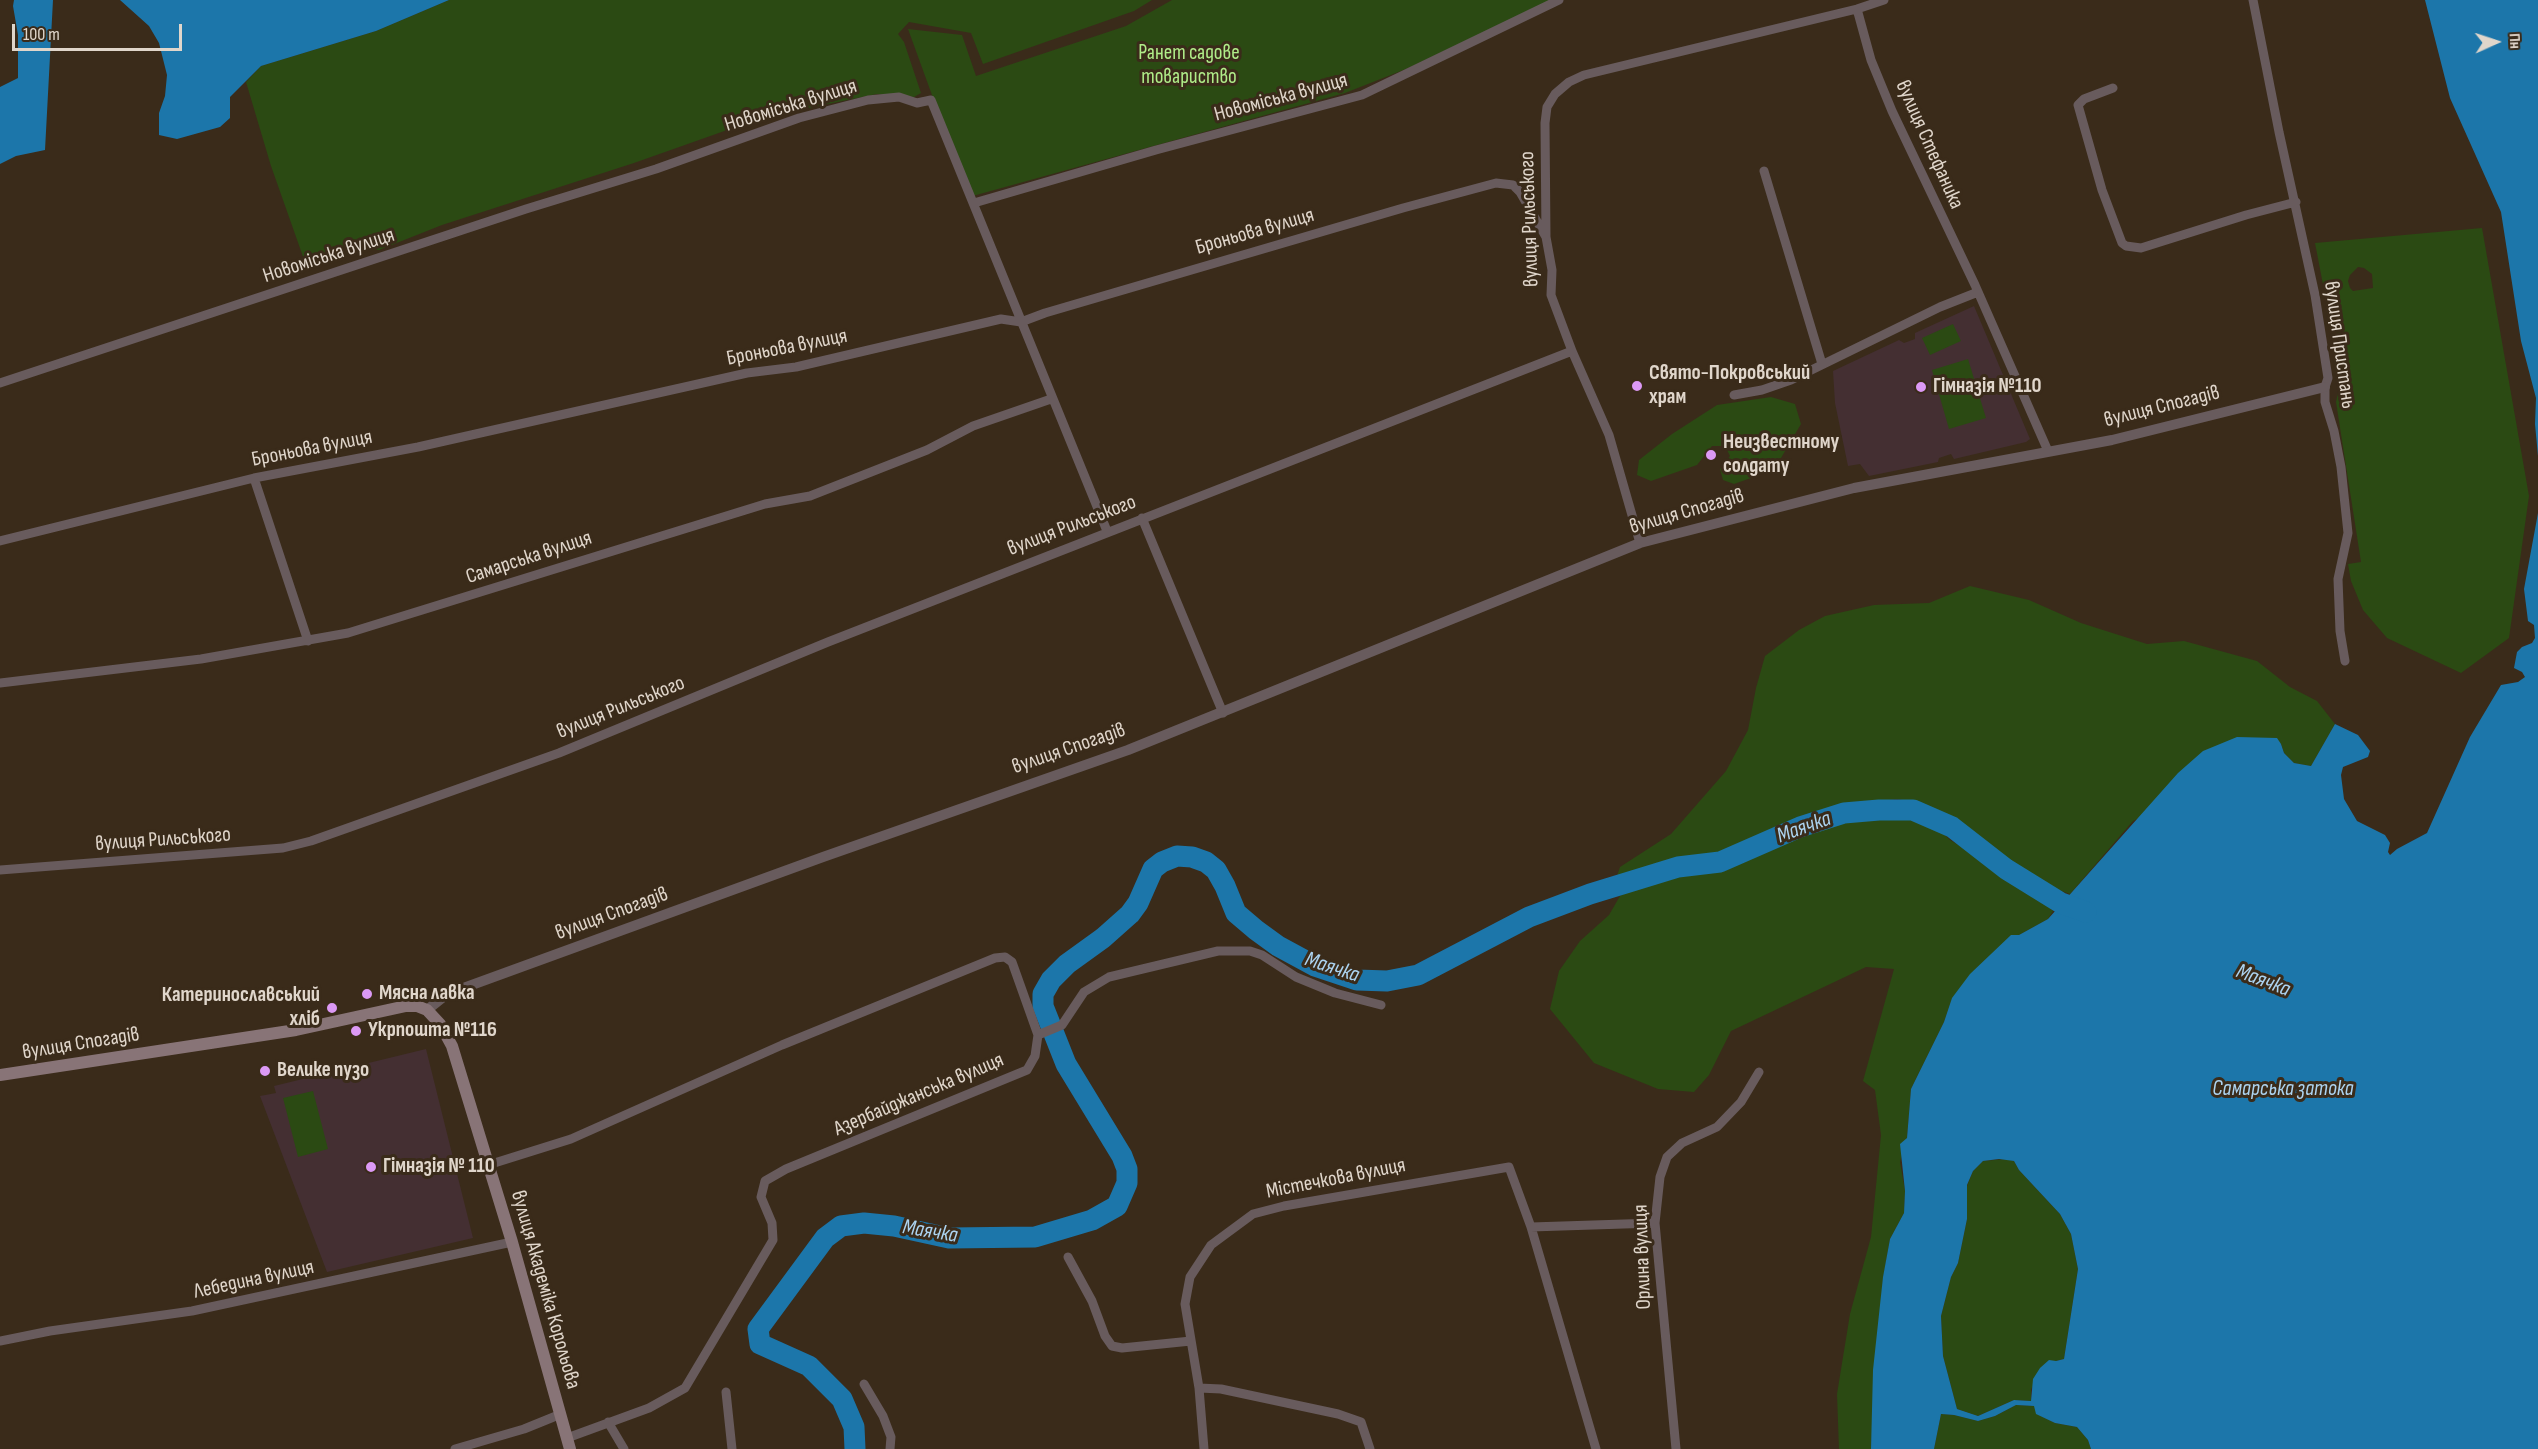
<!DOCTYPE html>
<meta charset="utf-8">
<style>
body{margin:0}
#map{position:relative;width:2538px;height:1449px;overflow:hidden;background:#3a2b1a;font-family:"Sofia Sans Condensed",sans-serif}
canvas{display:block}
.north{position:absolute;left:2466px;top:12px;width:60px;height:60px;-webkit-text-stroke:4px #3a2b1a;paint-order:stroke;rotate:87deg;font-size:16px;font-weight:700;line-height:24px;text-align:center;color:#e0d6cb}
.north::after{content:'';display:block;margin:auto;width:21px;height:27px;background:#e0d6cb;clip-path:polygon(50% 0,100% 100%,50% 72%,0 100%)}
.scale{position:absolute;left:12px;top:24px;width:170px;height:27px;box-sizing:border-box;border:3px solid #e0d6cb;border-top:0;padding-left:8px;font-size:18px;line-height:21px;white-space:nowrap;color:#e0d6cb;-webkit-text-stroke:4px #3a2b1a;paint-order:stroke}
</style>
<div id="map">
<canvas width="2538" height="1449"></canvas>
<div class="north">Пн</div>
<div class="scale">100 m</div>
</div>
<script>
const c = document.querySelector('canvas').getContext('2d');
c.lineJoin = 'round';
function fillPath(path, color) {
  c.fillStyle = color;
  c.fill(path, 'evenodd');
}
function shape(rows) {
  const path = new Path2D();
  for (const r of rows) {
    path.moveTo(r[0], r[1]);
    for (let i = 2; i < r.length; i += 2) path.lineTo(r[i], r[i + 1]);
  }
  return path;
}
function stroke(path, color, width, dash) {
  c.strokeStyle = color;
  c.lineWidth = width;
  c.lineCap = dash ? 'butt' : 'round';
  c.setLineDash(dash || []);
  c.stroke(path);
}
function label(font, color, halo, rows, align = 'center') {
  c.font = font + ' "Sofia Sans Condensed",sans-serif';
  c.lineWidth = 6;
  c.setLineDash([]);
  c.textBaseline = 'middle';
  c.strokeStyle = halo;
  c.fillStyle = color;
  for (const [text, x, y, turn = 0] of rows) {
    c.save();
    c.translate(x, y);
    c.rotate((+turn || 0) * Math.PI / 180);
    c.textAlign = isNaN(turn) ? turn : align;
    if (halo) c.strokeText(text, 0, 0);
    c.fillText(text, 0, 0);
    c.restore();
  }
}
fillPath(shape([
 [1974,306,2030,439,2026,442,1954,459,1951,454,1939,458,1938,462,1869,476,1860,464,1848,466,1835,403,1833,371,1899,340,1904,343,1915,339,1915,333],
 [426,1049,473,1238,327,1272,260,1096,276,1093,274,1086]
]), '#442f32');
fillPath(shape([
 [449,0,1152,0,1134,11,983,64,971,33,909,22,898,34,904,42,921,93,914,97,877,94,764,117,634,163,442,225,379,250,368,248,307,268,271,166,246,82,261,66,376,31],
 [1172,0,1552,0,1406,69,1345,93,969,197,908,29,962,35,976,76,1126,26],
 [2482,228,2529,496,2509,638,2461,673,2387,638,2363,610,2351,581,2348,564,2361,562,2336,402,2341,378,2315,243],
 [2358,267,2364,268,2372,274,2373,288,2353,291,2350,288,2348,281,2350,275],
 [1953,324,1961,341,1930,355,1922,338],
 [1968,359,1986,418,1949,429,1932,370],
 [1771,397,1795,404,1801,424,1781,458,1751,478,1734,484,1723,480,1720,469,1730,456,1725,446,1712,446,1697,465,1651,481,1637,475,1639,460,1672,434,1717,405],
 [1970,586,2029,600,2081,623,2147,644,2184,641,2257,661,2290,687,2317,701,2335,724,2311,766,2294,763,2284,753,2281,744,2133,821,2070,894,2047,886,1995,853,1940,811,1919,803,1897,799,1850,805,1807,815,1747,847,1709,857,1642,870,1616,879,1620,867,1671,834,1726,771,1748,730,1756,688,1765,656,1799,630,1825,616,1874,605,1929,603],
 [1905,818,1935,825,1950,840,2030,888,2053,911,2048,919,2019,935,1952,999,1944,1022,1911,1089,1907,1138,1900,1162,1905,1191,1904,1213,1890,1239,1883,1279,1871,1449,1839,1449,1837,1394,1850,1314,1871,1237,1881,1135,1875,1090,1863,1081,1894,969,1866,967,1731,1031,1709,1075,1694,1092,1658,1089,1594,1063,1550,1009,1559,971,1580,941,1609,915,1620,896,1639,885,1689,871,1722,872,1755,856,1824,827,1851,822],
 [313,1091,328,1149,298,1157,283,1098],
 [2006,1159,2014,1161,2019,1170,2060,1214,2071,1234,2078,1269,2064,1359,2056,1361,2031,1389,2031,1401,2014,1400,1978,1416,1957,1409,1943,1356,1941,1316,1951,1277,1958,1263,1967,1219,1967,1186,1973,1171,1983,1161],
 [2016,1405,2035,1406,2037,1414,2055,1423,2077,1427,2088,1440,2091,1449,1934,1449,1941,1414,1954,1415,1978,1421,1995,1416]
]), '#2b4a13');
fillPath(shape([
 [14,0,53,0,45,150,16,156,0,164,0,87,18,78,18,35,13,6],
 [120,0,449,0,376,31,261,66,230,97,230,118,220,127,177,139,159,135,159,113,165,96,167,75,159,43,149,26],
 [2425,0,2538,0,2538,456,2535,424,2536,398,2521,341,2501,212,2450,98],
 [2538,513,2538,1449,2091,1449,2088,1440,2077,1427,2055,1423,2036,1414,2034,1406,2016,1405,1995,1416,1978,1421,1954,1415,1941,1414,1934,1449,1871,1449,1873,1370,1883,1277,1890,1239,1904,1213,1905,1191,1900,1144,1907,1138,1911,1089,1944,1022,1952,998,1970,974,2011,935,2019,935,2048,919,2178,773,2203,751,2237,737,2277,738,2281,744,2284,753,2294,763,2311,766,2335,724,2358,735,2370,751,2368,757,2343,767,2341,775,2344,799,2357,821,2385,835,2390,843,2388,852,2390,855,2397,849,2427,833,2470,737,2501,685,2518,682,2525,677,2522,672,2514,668,2517,652,2522,647,2532,643,2535,638,2534,625,2528,621,2524,589],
 [1999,1159,2014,1161,2019,1170,2060,1214,2071,1234,2078,1269,2064,1359,2056,1361,2049,1360,2040,1368,2033,1379,2031,1401,2014,1400,1978,1416,1957,1409,1943,1356,1941,1316,1951,1277,1958,1263,1967,1219,1967,1185,1973,1171,1983,1161]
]), '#1c76aa');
stroke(shape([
 [855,1449,854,1427,842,1399,809,1366,760,1344,758,1329,825,1238,841,1226,864,1223,894,1226,949,1238,1035,1237,1092,1220,1117,1206,1127,1183,1127,1169,1122,1156,1066,1064,1043,1006,1043,994,1051,980,1067,964,1103,938,1130,914,1138,903,1153,869,1162,862,1177,856,1192,857,1206,862,1216,870,1225,886,1236,913,1256,930,1278,946,1315,966,1357,980,1387,981,1418,975,1529,917,1590,894,1678,867,1720,862,1800,827,1844,813,1879,810,1913,810,1952,827,2006,869,2061,903,2086,912]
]), '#1c76aa', 21);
stroke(shape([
 [2253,0,2279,132,2315,295,2328,378,2325,387,2325,402,2334,431,2341,467,2348,533,2338,579,2340,631,2345,661],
 [1857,9,1871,60,1892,111,1975,285,2048,451],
 [2113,88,2084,99,2078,105,2102,190,2122,243,2126,246,2141,248,2246,215,2296,202],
 [1764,171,1822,364],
 [974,203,1156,150,1362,95,1559,0],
 [0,383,526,209,656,169,799,118,868,100,899,97,917,103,931,100,1107,531],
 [1734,395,1762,390,1791,380,1940,307,1978,292],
 [254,478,308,641],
 [1142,518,1223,713],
 [0,541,254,478,418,447,747,373,796,367,1001,319,1021,322,1045,313,1403,208,1496,183,1513,185,1520,192,1546,237],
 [1640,543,1609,435,1572,351,1551,295,1552,270,1546,237,1545,123,1547,107,1555,94,1569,82,1584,75,1857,9,1884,0],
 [0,683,201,659,348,633,765,504,810,496,927,450,973,426,1051,399],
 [0,870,283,848,311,841,559,753,828,642,1572,351],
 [1038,1035,1062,1025,1084,992,1109,977,1218,951,1250,951,1262,955,1296,977,1335,993,1381,1005],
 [488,1165,571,1139,782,1045,995,958,1005,957,1012,962,1038,1035,1035,1056,1027,1070,786,1169,765,1181,761,1197,772,1223,773,1240,685,1388,649,1408,567,1438],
 [1531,1227,1655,1223],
 [1068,1257,1092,1301,1105,1336,1112,1346,1122,1348,1191,1341],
 [0,1341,50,1331,192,1311,512,1242],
 [864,1384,883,1416,891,1437,890,1449],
 [1199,1388,1221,1389,1338,1414,1361,1422,1370,1449],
 [726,1392,732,1449],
 [608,1422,624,1449],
 [455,1449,524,1429,561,1414],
 [1204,1449,1199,1388,1185,1304,1190,1277,1211,1245,1253,1214,1284,1206,1509,1167,1531,1227,1596,1449],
 [1676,1449,1655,1223,1660,1177,1667,1157,1682,1143,1717,1127,1741,1102,1759,1072]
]), '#685b5d', 9);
stroke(shape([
 [427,1010,447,994,823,857,1128,750,1640,543,1854,488,2112,440,2325,387]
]), '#685b5d', 10);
stroke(shape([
 [0,1075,296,1030,406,1006,417,1006,427,1010,440,1024,452,1046,512,1242,570,1449]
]), '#887477', 12);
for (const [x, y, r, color] of [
 [1637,386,6,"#dc99f5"],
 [1921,387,6,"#dc99f5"],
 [1711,455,6,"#dc99f5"],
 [367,994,6,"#dc99f5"],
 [332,1008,6,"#dc99f5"],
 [356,1031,6,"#dc99f5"],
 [265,1071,6,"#dc99f5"],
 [371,1167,6,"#dc99f5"]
]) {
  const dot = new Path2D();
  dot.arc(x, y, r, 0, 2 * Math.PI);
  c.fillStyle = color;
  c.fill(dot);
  stroke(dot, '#3a2b1a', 2);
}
label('21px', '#b0ed89', '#3a2b1a', [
 ["Ранет садове",1189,54],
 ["товариство",1189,78]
]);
label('21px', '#e0d6cb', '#3a2b1a', [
 ["Новоміська вулиця",1281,98,-15],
 ["Новоміська вулиця",791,106,-17],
 ["вулиця Стефаника",1929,145,66],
 ["вулиця Рильського",1530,219,-92],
 ["Броньова вулиця",1255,232,-16],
 ["Новоміська вулиця",329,256,-18],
 ["вулиця Пристань",2339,345,82],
 ["Броньова вулиця",787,348,-11],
 ["вулиця Спогадів",2162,407,-14],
 ["Броньова вулиця",312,449,-11],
 ["вулиця Спогадів",1687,512,-16],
 ["вулиця Рильського",1072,526,-21],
 ["Самарська вулиця",529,558,-18],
 ["вулиця Рильського",621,708,-22],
 ["вулиця Спогадів",1069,749,-19],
 ["вулиця Рильського",163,840,-4],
 ["вулиця Спогадів",612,914,-20],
 ["вулиця Спогадів",81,1044,-9],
 ["Азербайджанська вулиця",919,1095,-23],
 ["Містечкова вулиця",1336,1179,-11],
 ["Орлина вулиця",1643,1257,-92],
 ["Лебедина вулиця",254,1280,-12],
 ["вулиця Академіка Корольова",545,1290,74]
]);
label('bold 21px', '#e0d6cb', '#3a2b1a', [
 ["Свято-Покровський",1649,374],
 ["храм",1649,398],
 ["Гімназія №110",1933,387],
 ["Неизвестному",1723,443],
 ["солдату",1723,467],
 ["Мясна лавка",379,994],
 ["Катеринославський",320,996,"right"],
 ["хліб",320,1020,"right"],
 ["Укрпошта №116",368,1031],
 ["Велике пузо",277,1071],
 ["Гімназія № 110",383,1167]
], 'left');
label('italic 22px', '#acd3f0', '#3a2b1a', [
 ["Маячка",1804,828,-20],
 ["Маячка",1332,968,18],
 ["Маячка",2263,981,21],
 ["Самарська затока",2283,1089],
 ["Маячка",930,1232,9]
]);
</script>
